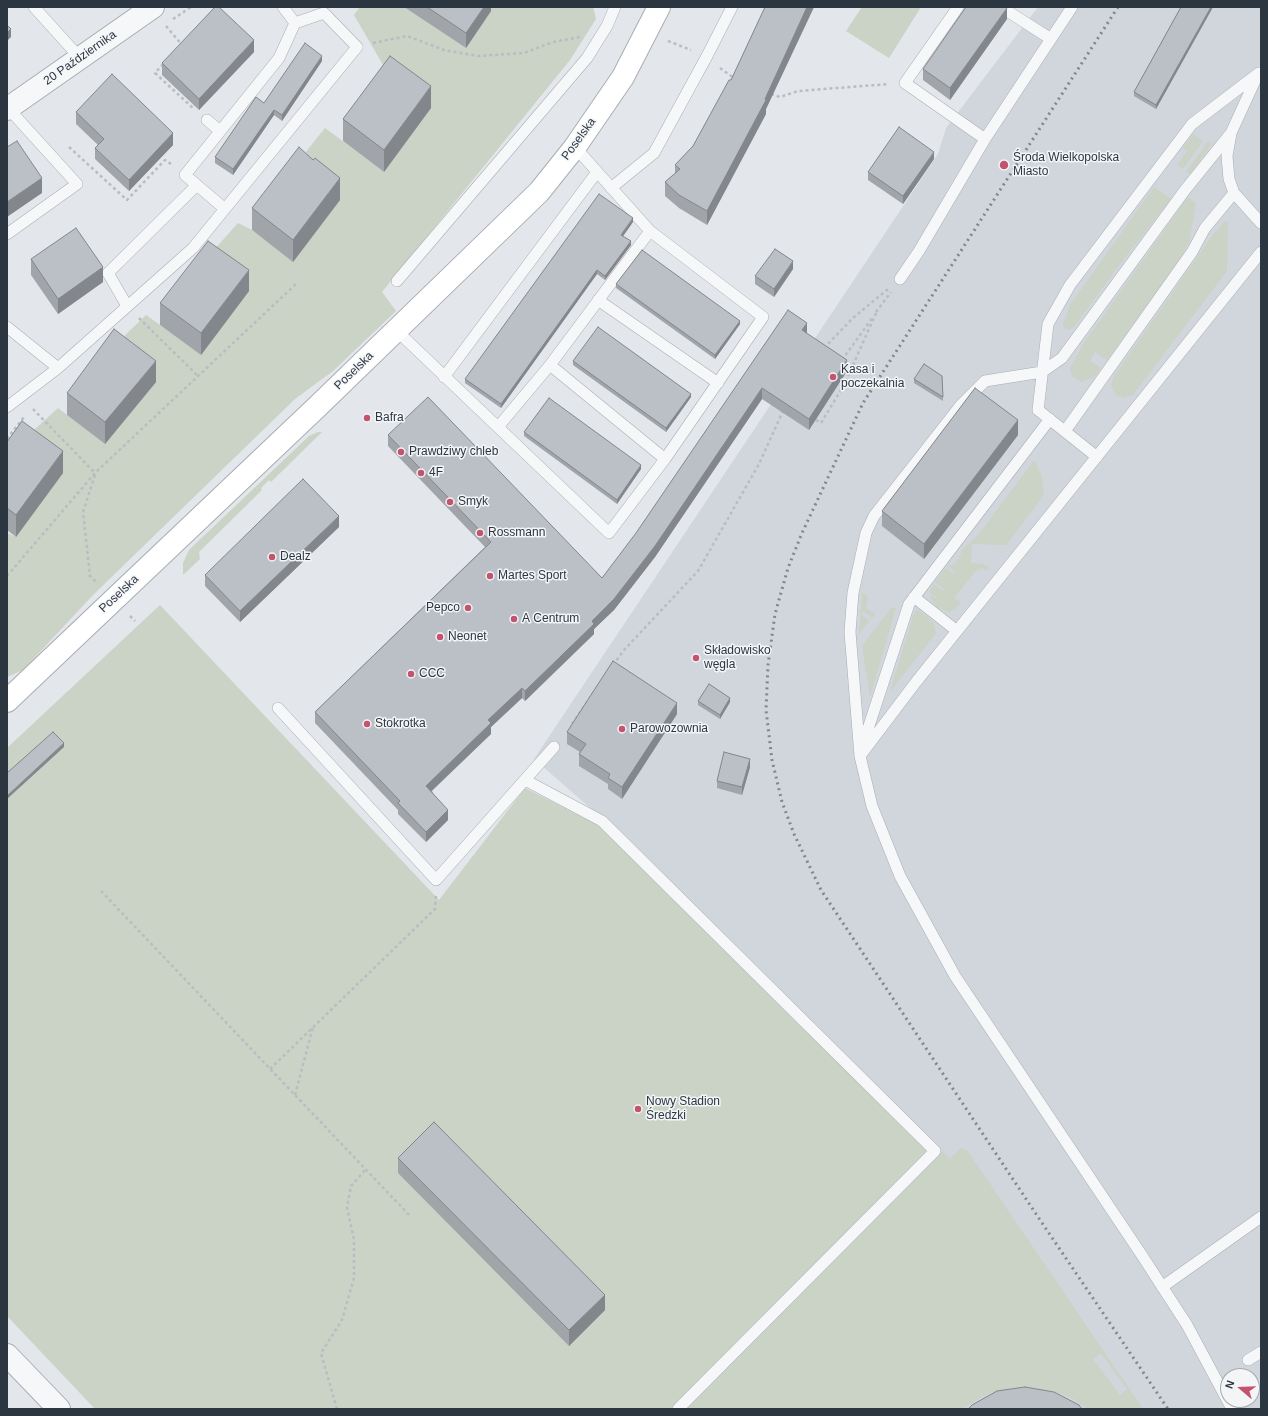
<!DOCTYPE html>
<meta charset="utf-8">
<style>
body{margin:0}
#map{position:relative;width:1268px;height:1416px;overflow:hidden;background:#e3e6ea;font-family:Helvetica,sans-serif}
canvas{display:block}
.frame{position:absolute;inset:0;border:8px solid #2c3641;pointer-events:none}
.north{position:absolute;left:1220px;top:1368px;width:40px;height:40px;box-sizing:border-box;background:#f3f5f7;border:1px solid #a3a9ae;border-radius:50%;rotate:289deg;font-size:11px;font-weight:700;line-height:16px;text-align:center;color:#2c3641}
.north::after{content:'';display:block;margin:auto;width:14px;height:18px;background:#c4536e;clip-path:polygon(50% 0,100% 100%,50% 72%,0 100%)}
</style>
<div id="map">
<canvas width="1268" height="1416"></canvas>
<div class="frame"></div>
<div class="north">N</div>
</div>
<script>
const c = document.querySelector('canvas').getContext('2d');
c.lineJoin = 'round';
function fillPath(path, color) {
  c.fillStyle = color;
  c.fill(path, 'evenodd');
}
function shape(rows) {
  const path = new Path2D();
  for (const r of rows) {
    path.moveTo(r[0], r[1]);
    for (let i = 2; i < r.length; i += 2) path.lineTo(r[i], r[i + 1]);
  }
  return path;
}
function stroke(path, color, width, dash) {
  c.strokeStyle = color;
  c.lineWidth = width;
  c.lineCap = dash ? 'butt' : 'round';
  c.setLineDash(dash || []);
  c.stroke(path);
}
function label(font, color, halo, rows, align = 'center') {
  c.font = font + ' Helvetica,sans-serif';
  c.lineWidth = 3;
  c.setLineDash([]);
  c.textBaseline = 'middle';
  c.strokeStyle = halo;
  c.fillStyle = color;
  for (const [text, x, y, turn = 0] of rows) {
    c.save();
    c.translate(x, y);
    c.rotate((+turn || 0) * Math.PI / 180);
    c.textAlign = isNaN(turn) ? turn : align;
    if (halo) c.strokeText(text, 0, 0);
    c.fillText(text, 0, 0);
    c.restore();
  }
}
fillPath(shape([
 [1038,7,1261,7,1261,1409,711,1409,626,839,534,759,938,154,946,128],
 [1228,1376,1252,1376,1252,1400,1228,1400]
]), '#d1d6dc');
fillPath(shape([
 [360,7,404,7,466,48,485,7,593,7,596,19,570,60,382,292,396,311,333,371,295,399,93,595,23,670,7,677,7,533,16,537,63,473,23,440,58,408,105,444,113,347,146,315,202,355,206,259,238,223,252,230,293,261,340,200,297,163,325,128,384,172,431,108,390,77,354,15],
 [862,7,921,7,889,58,846,31],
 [1193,134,1203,141,1183,169,1177,165,1187,151,1183,148],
 [1208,141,1212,144,1190,174,1186,172],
 [1154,187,1171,199,1120,264,1073,328,1069,330,1065,329,1063,324,1070,305],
 [1188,197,1196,203,1189,242,1179,261,1107,360,1095,352,1090,361,1101,368,1094,377,1082,382,1076,379,1072,376,1070,368,1084,343],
 [1225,221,1228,223,1227,271,1133,395,1124,398,1116,395,1111,385,1114,376,1212,236],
 [318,432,322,432,271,482,269,480,261,488,262,490,199,552,200,559,183,575,183,563,189,550,309,436],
 [1034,460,1042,476,1044,493,1041,499,1006,545,972,544,971,563,983,564,989,567,987,571,983,568,975,572,954,598,961,603,955,609,949,612,943,610,937,607,930,597,930,594,935,598,937,597,929,592,934,584,942,591,944,589,935,582,946,568,954,574,956,573,948,566,949,564,952,566,954,563,958,565,956,561,957,559,961,560,958,557,962,554,960,552,980,533],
 [862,593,868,597,866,608,875,614,873,618,863,611,861,614,869,621,859,634],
 [160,605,439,900,525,788,626,839,950,1159,960,1148,967,1150,1143,1409,1088,1409,1073,1399,1056,1392,1027,1387,992,1392,961,1409,95,1409,7,1316,7,748],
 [1101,1353,1127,1389,1120,1395,1093,1359],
 [892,607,896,608,870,697,862,646],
 [917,609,931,620,934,624,936,633,890,692,913,616]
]), '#cad3c5');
const lane = shape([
 [34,7,80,58],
 [958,7,905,83,985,139],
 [1001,7,1051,39],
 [1258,74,1231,133,1227,156,1229,179,1234,193,1261,223],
 [207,120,220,131],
 [1231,133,1185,190,1062,358,1042,372,985,381,961,405,874,516,866,533,853,593,850,632,860,756,872,806,900,876,955,976,1143,1257,1187,1325,1232,1409],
 [611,188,654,153,707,56,732,7],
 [225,209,185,175,279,58,295,23],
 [7,234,77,184,8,108],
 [900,279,919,251,985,139,1072,7],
 [397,281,587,58,607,26,615,7],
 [598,300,718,383],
 [127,306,108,273,197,185],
 [7,327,58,368,193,248,357,47,324,13,295,23,283,7],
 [396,330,609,533,665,459,763,317,650,231,575,147],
 [550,365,665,459],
 [444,377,597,172],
 [7,407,58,368],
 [498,427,550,365,650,231],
 [1065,431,1192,252,1205,228,1234,193],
 [1097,457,1038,410,1048,324,1070,285,1192,124,1259,73],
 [914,597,957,631],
 [278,708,436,880,554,747],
 [862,747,909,604,1050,419],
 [860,756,916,682,1261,252],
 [525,780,602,821,935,1151,678,1409],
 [1162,1287,1261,1217],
 [1248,1360,1261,1352]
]);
const street = shape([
 [7,109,153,7],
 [7,1355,59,1409]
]);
const secondary = shape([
 [7,701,318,406,539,192,575,147,623,77,659,7]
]);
stroke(lane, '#a8aeb4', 12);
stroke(street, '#a8aeb4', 24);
stroke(secondary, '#a8aeb4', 24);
stroke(shape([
 [173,19,191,7],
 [166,26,182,45],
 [668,41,691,50],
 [373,43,407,36,444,50,478,56,524,53,553,42,580,37],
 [163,64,155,73,194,109],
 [720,68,734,78],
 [771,94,780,97,798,91,889,84],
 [69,147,127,200,165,160,171,164],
 [876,312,891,292],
 [139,318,197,375],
 [824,348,853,318,888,289],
 [842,360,873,317],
 [33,409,95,473],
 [816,420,821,423,844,385,877,311],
 [7,439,24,417],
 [95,475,83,512,90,576,98,584],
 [7,576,95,473,297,283],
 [130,616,135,621],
 [613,665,624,650,698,571,759,464,783,411],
 [572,724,595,690],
 [101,891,410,1216],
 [270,1069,435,909,436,895],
 [295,1095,313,1027],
 [337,1409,321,1353,342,1320,354,1278,354,1240,347,1207,351,1186,366,1169]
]), '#b9bdc2', 2.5, [3, 3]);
stroke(lane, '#f6f7f9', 11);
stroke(street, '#f6f7f9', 22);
stroke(secondary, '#fff', 22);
stroke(shape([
 [1118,7,863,403,802,533,788,568,775,614,768,665,766,710,772,760,782,802,794,834,821,890,1038,1217,1168,1409]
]), '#7e8792', 3, [2, 4]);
fillPath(shape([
 [404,7,491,7,491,11,466,48],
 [765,7,814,7,766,109,766,114,707,225,679,208,665,196,665,182,675,173,675,165,693,146,731,80],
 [1181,7,1213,7,1156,109,1134,96,1134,92],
 [1007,19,950,100,923,80,923,69],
 [254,52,199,110,162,75,162,63],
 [322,61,282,121,274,115,233,175,215,163,215,157,264,103],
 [431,108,384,172,343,141,343,119],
 [76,112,173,145,129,191,95,159,95,148,98,145,76,124],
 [934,159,903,204,868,180,868,172],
 [340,200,293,262,252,230,252,208],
 [633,222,623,236,631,245,605,280,597,274,501,408,465,383,465,379],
 [31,259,103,282,58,314,31,275],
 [793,269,774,297,755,284,755,276],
 [616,284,740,324,715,359,616,288],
 [249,291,201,355,160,325,160,303],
 [807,334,847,371,809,430,762,399,655,557,614,610,594,629,594,634,525,701,522,698,491,727,491,734,432,791,448,820,426,842,398,814,398,810,315,723,315,712,485,547,388,446,388,435,602,578],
 [573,361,691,397,666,432,573,365],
 [942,376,943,401,914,383,914,379],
 [156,382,105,444,67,415,67,393],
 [524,432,641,469,617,504,524,436],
 [1018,435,924,559,882,526,882,511],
 [7,442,63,473,16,537,7,530],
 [339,527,240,622,205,586,205,575],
 [698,701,730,702,720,719,698,705],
 [677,714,622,799,608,789,608,784,579,766,579,754,580,752,567,744,567,732],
 [750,767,742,795,717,788,717,781],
 [398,1158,605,1310,569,1346,398,1173]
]), '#a1a5aa');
fillPath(shape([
 [484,7,491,7,491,11,466,48,466,33],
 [807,7,814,7,766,109,766,114,707,225,707,211,765,99],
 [1211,7,1213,7,1156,109,1156,105],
 [1007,8,1007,19,950,100,950,88],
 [11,29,11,37,7,41,7,33],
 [254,40,254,52,199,110,199,99],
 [322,56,322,61,282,121,282,115],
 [431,86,431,108,384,172,384,150],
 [274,110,274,115,233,175,233,169],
 [173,133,173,145,129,191,129,180],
 [934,152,934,159,903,204,903,196],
 [42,178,42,193,7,217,7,202],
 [340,178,340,200,293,262,293,240],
 [633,218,633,222,621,239,621,235],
 [631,241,631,245,605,280,605,276],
 [793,261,793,269,774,297,774,289],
 [103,267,103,282,58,314,58,299],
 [249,270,249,291,201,355,201,333],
 [597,270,597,274,501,408,501,404],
 [740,321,740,324,715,359,715,355],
 [807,323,807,334,802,330],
 [847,360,847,371,809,430,809,419],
 [156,361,156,382,105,444,105,422],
 [762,388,762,399,655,557,614,610,594,629,594,634,525,701,525,691],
 [691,394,691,397,666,432,666,428],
 [1018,420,1018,435,924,559,924,544],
 [63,451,63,473,16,537,16,515],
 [641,465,641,469,617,504,617,500],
 [339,516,339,527,240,622,240,611],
 [522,688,522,698,491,727,491,734,426,796,426,786,488,720],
 [730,698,730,702,720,719,720,715],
 [677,703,677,714,622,799,622,787],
 [64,743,64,747,7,799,7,796],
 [750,759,750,767,742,795,742,787],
 [448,810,448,820,426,842,426,832],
 [605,1295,605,1310,569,1346,569,1330]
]), '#83868b');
const building = shape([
 [215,7,219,7,254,40,199,99,162,63,215,7],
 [427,7,484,7,466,33,427,7],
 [765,7,807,7,765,99,766,100,707,211,679,195,665,182,680,169,675,165,693,146,729,80,731,80,765,7],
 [966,7,1006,7,1007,8,950,88,923,69,966,7],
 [1181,7,1211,7,1156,105,1134,92,1181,7],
 [7,25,11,29,7,33,7,25],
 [305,43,322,56,282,115,274,110,233,169,215,157,256,97,264,103,305,43],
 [390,56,431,86,384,150,343,119,390,56],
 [112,74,173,133,129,180,95,148,104,139,76,112,112,74],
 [899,127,934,152,903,196,868,172,899,127],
 [17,141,42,178,7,202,7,147,17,141],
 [299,147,313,160,315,158,340,178,293,240,252,208,299,147],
 [599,194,633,218,621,235,631,241,605,276,597,270,501,404,465,379,599,194],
 [76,228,103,267,58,299,31,259,76,228],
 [208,241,249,270,201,333,160,303,208,241],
 [775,249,793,261,774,289,755,276,775,249],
 [642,250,740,321,715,355,616,284,642,250],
 [788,310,807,323,802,330,847,360,809,419,762,388,655,546,614,599,592,621,594,624,525,691,522,688,488,720,491,723,426,786,448,810,426,832,398,803,400,801,315,712,491,542,388,435,428,397,602,578,636,533,788,310],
 [598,327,691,394,666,428,573,361,598,327],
 [114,329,156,361,105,422,67,393,114,329],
 [924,364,942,376,943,397,914,379,924,364],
 [975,388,1018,420,924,544,882,511,975,388],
 [549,398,641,465,617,500,524,432,549,398],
 [22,421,63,451,16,515,7,508,7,442,22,421],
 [303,479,339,516,240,611,205,575,303,479],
 [613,661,677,703,622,787,608,778,610,774,579,754,586,744,567,732,613,661],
 [709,684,730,698,720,715,698,701,709,684],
 [53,732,64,743,7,796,7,773,53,732],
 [724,752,750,759,742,787,717,781,724,752],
 [434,1122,605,1295,569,1330,398,1158,434,1122],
 [1025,1387,1054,1392,1079,1405,1082,1409,968,1409,972,1405,997,1391,1025,1387]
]);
fillPath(building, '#bbc0c6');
stroke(building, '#83868b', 1);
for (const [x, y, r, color] of [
 [1004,165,5,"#c4536e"],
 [833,377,4,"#c4536e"],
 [367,418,4,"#c4536e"],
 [401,452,4,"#c4536e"],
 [421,473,4,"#c4536e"],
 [450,502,4,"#c4536e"],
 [480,533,4,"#c4536e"],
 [272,557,4,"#c4536e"],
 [490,576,4,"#c4536e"],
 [468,608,4,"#c4536e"],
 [514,619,4,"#c4536e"],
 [440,637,4,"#c4536e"],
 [696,658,4,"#c4536e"],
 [411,674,4,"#c4536e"],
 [367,724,4,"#c4536e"],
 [622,729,4,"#c4536e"],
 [638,1109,4,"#c4536e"]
]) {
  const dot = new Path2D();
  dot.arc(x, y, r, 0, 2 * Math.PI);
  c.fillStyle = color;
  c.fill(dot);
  stroke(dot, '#f3f5f7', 1.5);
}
label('12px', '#2c3641', '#f3f5f7', [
 ["20 Października",80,58,-35],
 ["Poselska",579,139,-54],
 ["Poselska",354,371,-44],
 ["Poselska",119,594,-43]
]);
label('12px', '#2c3641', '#f3f5f7', [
 ["Środa Wielkopolska",1013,158],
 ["Miasto",1013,172],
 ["Kasa i",841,370],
 ["poczekalnia",841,384],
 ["Bafra",375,418],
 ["Prawdziwy chleb",409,452],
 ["4F",429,473],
 ["Smyk",458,502],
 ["Rossmann",488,533],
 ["Dealz",280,557],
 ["Martes Sport",498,576],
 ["Pepco",460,608,"right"],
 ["A Centrum",522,619],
 ["Neonet",448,637],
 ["Składowisko",704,651],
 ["węgla",704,665],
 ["CCC",419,674],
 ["Stokrotka",375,724],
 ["Parowozownia",630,729],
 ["Nowy Stadion",646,1102],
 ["Średzki",646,1116]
], 'left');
</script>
